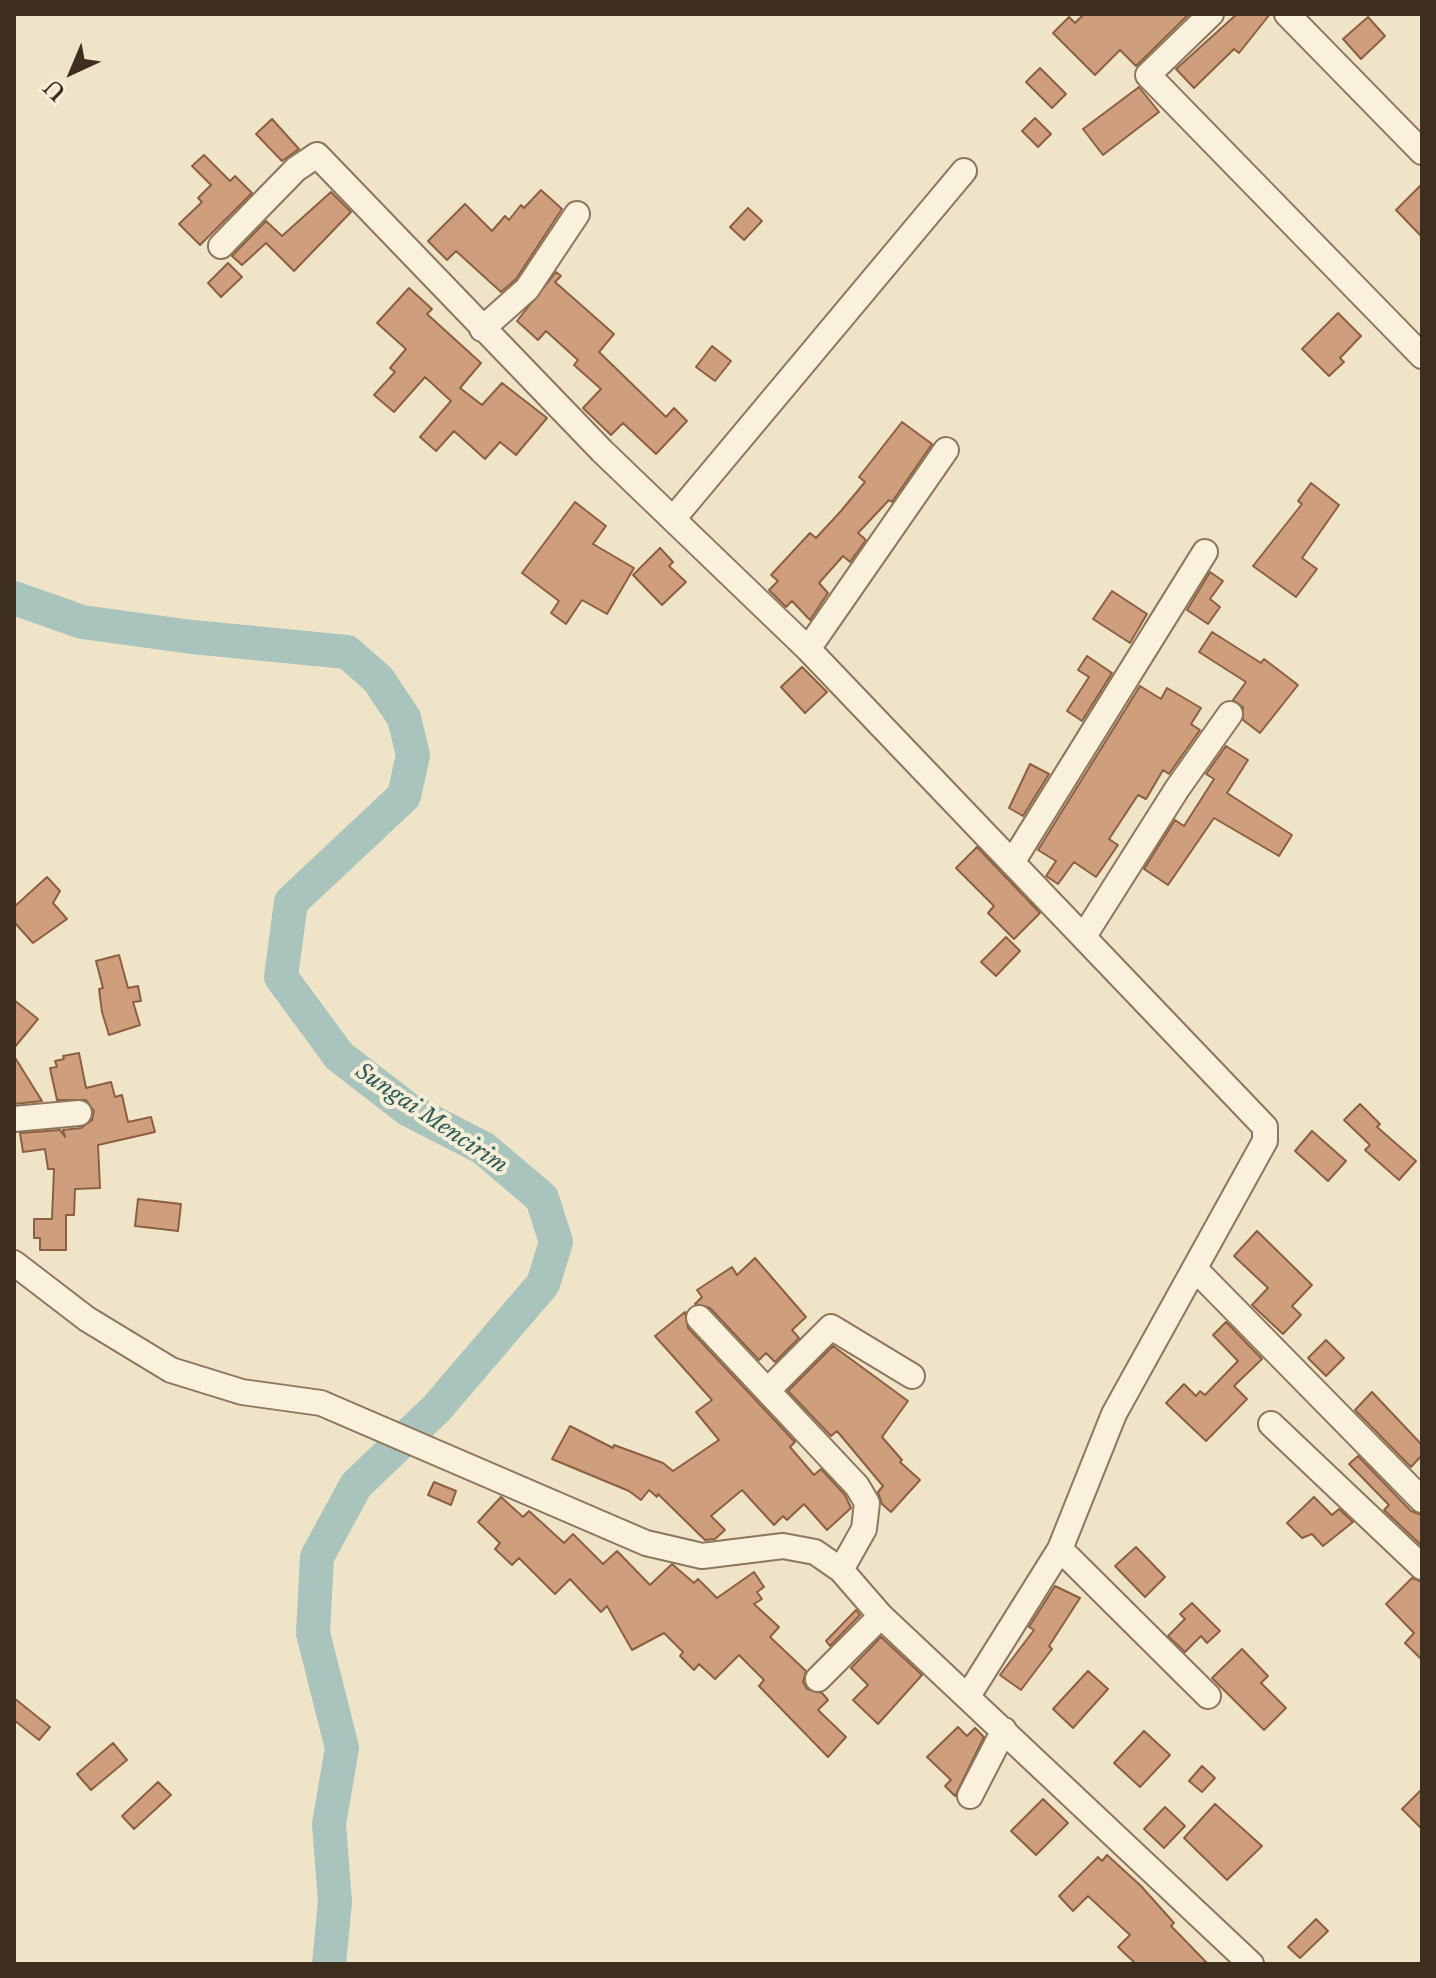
<!DOCTYPE html>
<style>
body{margin:0}
#map{position:relative;width:1436px;height:1978px;overflow:hidden;background:#f0e4c8;font-family:"Libre Baskerville",serif}
canvas{display:block}
.frame{position:absolute;inset:0;border:16px solid #3d2e20;pointer-events:none}
.north{position:absolute;left:32px;top:32px;width:80px;height:80px;-webkit-text-stroke:6px #f7eed8;paint-order:stroke;rotate:224deg;font-size:22px;font-weight:700;line-height:32px;text-align:center;color:#3d2e20}
.north::after{content:'';display:block;margin:auto;width:28px;height:36px;background:#3d2e20;clip-path:polygon(50% 0,100% 100%,50% 72%,0 100%)}
</style>
<div id="map">
<canvas width="1436" height="1978"></canvas>
<div class="frame"></div>
<div class="north">U</div>
</div>
<script>
const c = document.querySelector('canvas').getContext('2d');
c.lineJoin = 'round';
function shape(rows) {
  const path = new Path2D();
  for (const r of rows) {
    path.moveTo(r[0], r[1]);
    for (let i = 2; i < r.length; i += 2) path.lineTo(r[i], r[i + 1]);
  }
  return path;
}
function stroke(path, color, width, dash) {
  c.strokeStyle = color;
  c.lineWidth = width;
  c.lineCap = dash ? 'butt' : 'round';
  c.setLineDash(dash || []);
  c.stroke(path);
}
function fillPath(path, color) {
  c.fillStyle = color;
  c.fill(path, 'evenodd');
}
function label(font, color, halo, rows, align = 'center') {
  c.font = font + ' "Libre Baskerville",serif';
  c.lineWidth = 8;
  c.setLineDash([]);
  c.textBaseline = 'middle';
  c.strokeStyle = halo;
  c.fillStyle = color;
  for (const [text, x, y, turn = 0] of rows) {
    c.save();
    c.translate(x, y);
    c.rotate((+turn || 0) * Math.PI / 180);
    c.textAlign = isNaN(turn) ? turn : align;
    if (halo) c.strokeText(text, 0, 0);
    c.fillText(text, 0, 0);
    c.restore();
  }
}
stroke(shape([
 [14,598,82,622,192,637,347,652,378,679,404,718,413,755,404,796,291,902,281,977,339,1056,409,1110,483,1148,542,1198,556,1242,543,1284,436,1409,356,1485,317,1557,313,1633,342,1748,329,1824,335,1902,329,1964]
]), '#a9c4bc', 34);
const building = shape([
 [1084,14,1189,14,1136,66,1120,50,1095,75,1053,33,1069,17,1075,23,1084,14],
 [1237,14,1270,14,1239,53,1234,49,1194,88,1176,69,1237,14],
 [1368,17,1385,36,1361,59,1343,39,1368,17],
 [1040,68,1066,94,1052,108,1026,82,1040,68],
 [1139,87,1159,112,1103,155,1083,129,1139,87],
 [1035,118,1051,134,1038,147,1022,131,1035,118],
 [272,119,299,149,282,161,256,134,272,119],
 [204,155,230,181,235,176,252,193,200,245,179,224,202,202,198,198,211,185,192,166,204,155],
 [1422,184,1422,237,1396,210,1422,184],
 [541,190,562,209,516,279,501,292,456,251,447,260,428,241,465,204,492,231,505,216,509,220,521,205,524,208,541,190],
 [331,192,351,212,294,271,266,243,242,265,232,256,266,221,282,236,331,192],
 [748,208,762,221,744,240,730,227,748,208],
 [228,263,242,277,221,297,208,283,228,263],
 [556,272,561,276,555,282,614,334,599,352,666,417,674,408,687,421,656,454,623,423,611,435,583,408,601,389,574,365,578,360,546,331,538,340,517,321,556,272],
 [409,288,432,309,427,314,481,363,460,388,482,405,502,383,547,418,516,455,500,442,485,459,454,431,436,451,420,437,451,401,425,377,394,412,374,395,395,372,390,368,406,349,377,323,409,288],
 [1338,313,1361,336,1340,358,1344,362,1329,376,1302,349,1338,313],
 [712,346,731,361,715,381,696,367,712,346],
 [902,422,932,444,892,502,889,500,858,533,866,540,850,562,843,556,819,583,828,593,810,620,792,601,786,607,769,590,778,581,771,575,810,533,816,538,841,511,865,482,859,477,902,422],
 [1311,483,1339,505,1302,558,1317,569,1296,597,1253,566,1302,504,1298,501,1311,483],
 [575,502,606,526,593,544,634,568,607,614,582,600,566,624,551,613,559,601,522,573,575,502],
 [660,548,673,562,669,566,686,582,662,605,633,575,660,548],
 [1210,572,1223,581,1210,599,1220,607,1208,624,1187,610,1210,572],
 [1112,591,1147,614,1130,643,1093,619,1112,591],
 [1212,632,1261,663,1264,659,1298,685,1260,733,1243,720,1243,707,1233,700,1246,682,1199,652,1212,632],
 [1087,656,1112,673,1082,721,1067,711,1089,677,1078,670,1087,656],
 [802,667,827,692,805,713,781,687,802,667],
 [1140,686,1161,699,1167,688,1201,708,1191,724,1200,730,1169,774,1163,770,1146,799,1138,795,1109,839,1118,845,1096,877,1074,862,1058,884,1046,876,1056,861,1038,850,1140,686],
 [1226,746,1248,760,1227,793,1292,835,1279,856,1214,818,1168,885,1144,869,1175,820,1184,826,1214,779,1206,774,1226,746],
 [1030,764,1049,774,1023,816,1009,808,1030,764],
 [977,847,1040,913,1014,939,988,913,994,906,956,868,977,847],
 [47,877,60,891,53,903,67,919,33,943,14,922,14,907,47,877],
 [1006,937,1020,951,996,976,981,962,1006,937],
 [119,955,128,988,138,986,141,1001,133,1002,140,1025,109,1035,102,1012,99,989,103,988,96,961,119,955],
 [14,1000,38,1019,14,1048,14,1000],
 [79,1053,86,1088,111,1082,115,1097,122,1095,128,1122,151,1117,155,1132,98,1145,100,1188,75,1189,74,1215,66,1215,66,1250,40,1250,40,1238,34,1238,34,1219,52,1219,54,1169,48,1169,45,1149,23,1152,20,1133,60,1130,65,1137,63,1130,81,1128,92,1120,94,1111,86,1100,57,1100,50,1068,57,1067,55,1061,64,1059,63,1056,79,1053],
 [14,1056,42,1101,14,1104,14,1056],
 [1360,1104,1380,1124,1377,1127,1416,1161,1399,1180,1365,1150,1370,1145,1344,1120,1360,1104],
 [1312,1131,1346,1161,1328,1181,1295,1151,1312,1131],
 [138,1199,181,1204,178,1231,135,1226,138,1199],
 [1257,1231,1312,1285,1292,1306,1301,1315,1283,1334,1252,1305,1268,1288,1234,1256,1257,1231],
 [755,1258,806,1317,792,1330,799,1338,775,1362,766,1353,759,1360,710,1308,695,1304,702,1297,697,1290,732,1267,737,1275,755,1258],
 [685,1312,688,1328,795,1442,790,1447,814,1475,821,1469,845,1495,851,1508,827,1530,804,1504,787,1520,783,1516,774,1525,742,1490,711,1516,725,1530,715,1539,705,1540,658,1494,657,1497,649,1490,641,1500,629,1491,552,1459,570,1426,613,1448,614,1445,663,1463,673,1471,719,1440,696,1412,712,1400,655,1336,685,1312],
 [1226,1322,1262,1359,1234,1386,1247,1399,1206,1441,1166,1403,1184,1384,1196,1396,1200,1391,1205,1395,1238,1361,1213,1335,1226,1322],
 [1326,1340,1344,1358,1326,1376,1308,1358,1326,1340],
 [833,1346,908,1401,882,1437,902,1460,900,1462,920,1480,891,1512,882,1504,878,1492,883,1486,837,1431,831,1436,788,1391,833,1346],
 [1372,1392,1422,1445,1422,1455,1411,1467,1355,1410,1372,1392],
 [1358,1456,1411,1511,1422,1515,1422,1546,1384,1510,1389,1505,1349,1464,1358,1456],
 [434,1482,456,1491,451,1505,428,1495,434,1482],
 [501,1497,523,1517,529,1511,564,1543,573,1534,603,1564,617,1551,650,1585,672,1564,694,1583,698,1579,717,1598,754,1572,764,1587,757,1592,762,1599,754,1604,779,1627,770,1637,806,1671,803,1682,807,1689,822,1693,828,1700,818,1710,846,1737,828,1757,759,1686,764,1680,739,1655,715,1679,699,1664,694,1670,680,1656,683,1652,664,1633,632,1650,607,1606,601,1612,570,1579,555,1594,519,1558,512,1565,495,1549,500,1543,478,1522,501,1497],
 [1314,1497,1332,1515,1339,1509,1353,1522,1323,1546,1312,1534,1302,1538,1287,1523,1314,1497],
 [1136,1547,1165,1577,1145,1597,1115,1566,1136,1547],
 [1412,1578,1422,1582,1422,1660,1405,1643,1414,1633,1386,1604,1412,1578],
 [1055,1586,1080,1598,1049,1646,1052,1649,1021,1690,1000,1675,1034,1630,1029,1627,1055,1586],
 [1192,1603,1220,1631,1207,1643,1201,1636,1185,1652,1168,1636,1185,1619,1180,1614,1192,1603],
 [856,1610,860,1615,830,1646,826,1641,856,1610],
 [881,1637,922,1675,878,1724,853,1700,868,1685,851,1668,881,1637],
 [1242,1649,1268,1676,1261,1683,1286,1708,1264,1730,1212,1678,1242,1649],
 [1088,1671,1108,1689,1073,1728,1053,1709,1088,1671],
 [14,1698,50,1727,39,1740,14,1720,14,1698],
 [958,1727,967,1736,975,1728,984,1737,955,1796,945,1786,951,1780,927,1757,958,1727],
 [1144,1731,1170,1755,1140,1787,1114,1763,1144,1731],
 [113,1743,127,1760,91,1790,77,1774,113,1743],
 [1202,1766,1215,1778,1202,1792,1189,1781,1202,1766],
 [158,1782,171,1795,134,1829,122,1816,158,1782],
 [1422,1789,1422,1829,1402,1809,1422,1789],
 [1043,1799,1068,1823,1036,1855,1011,1831,1043,1799],
 [1215,1804,1262,1846,1227,1880,1184,1838,1215,1804],
 [1165,1807,1185,1826,1164,1848,1144,1829,1165,1807],
 [1107,1855,1141,1886,1174,1923,1171,1926,1208,1964,1136,1964,1118,1947,1130,1935,1088,1896,1073,1911,1059,1896,1098,1857,1102,1861,1107,1855],
 [1316,1919,1328,1931,1300,1958,1288,1947,1316,1919]
]);
fillPath(building, '#cf9f7d');
stroke(building, '#8d5f41', 2);
const minor = shape([
 [1211,14,1148,75,1422,356],
 [1287,14,1422,152],
 [221,246,296,169,317,155,602,451,808,649,1265,1127,1265,1141,1114,1414,1060,1549,968,1696],
 [482,329,527,289,577,214],
 [673,519,964,171],
 [808,649,946,450],
 [1013,861,1205,552],
 [1084,936,1177,789,1230,714],
 [14,1119,79,1113],
 [14,1263,87,1319,171,1370,242,1392,321,1403,646,1543,702,1556,783,1546,815,1552,841,1570,881,1616,1251,1964],
 [1195,1269,1422,1500],
 [699,1318,857,1486,867,1503,864,1529,841,1570],
 [769,1389,831,1327,912,1376],
 [1271,1424,1422,1567],
 [1060,1549,1208,1696],
 [818,1679,881,1616],
 [970,1796,1004,1730]
]);
stroke(minor, '#8d765c', 28);
stroke(minor, '#faf1dc', 24);
label('italic 22px', '#2f5d5a', '#f7eed8', [
 ["Sungai Mencirim",431,1119,34]
]);
</script>
